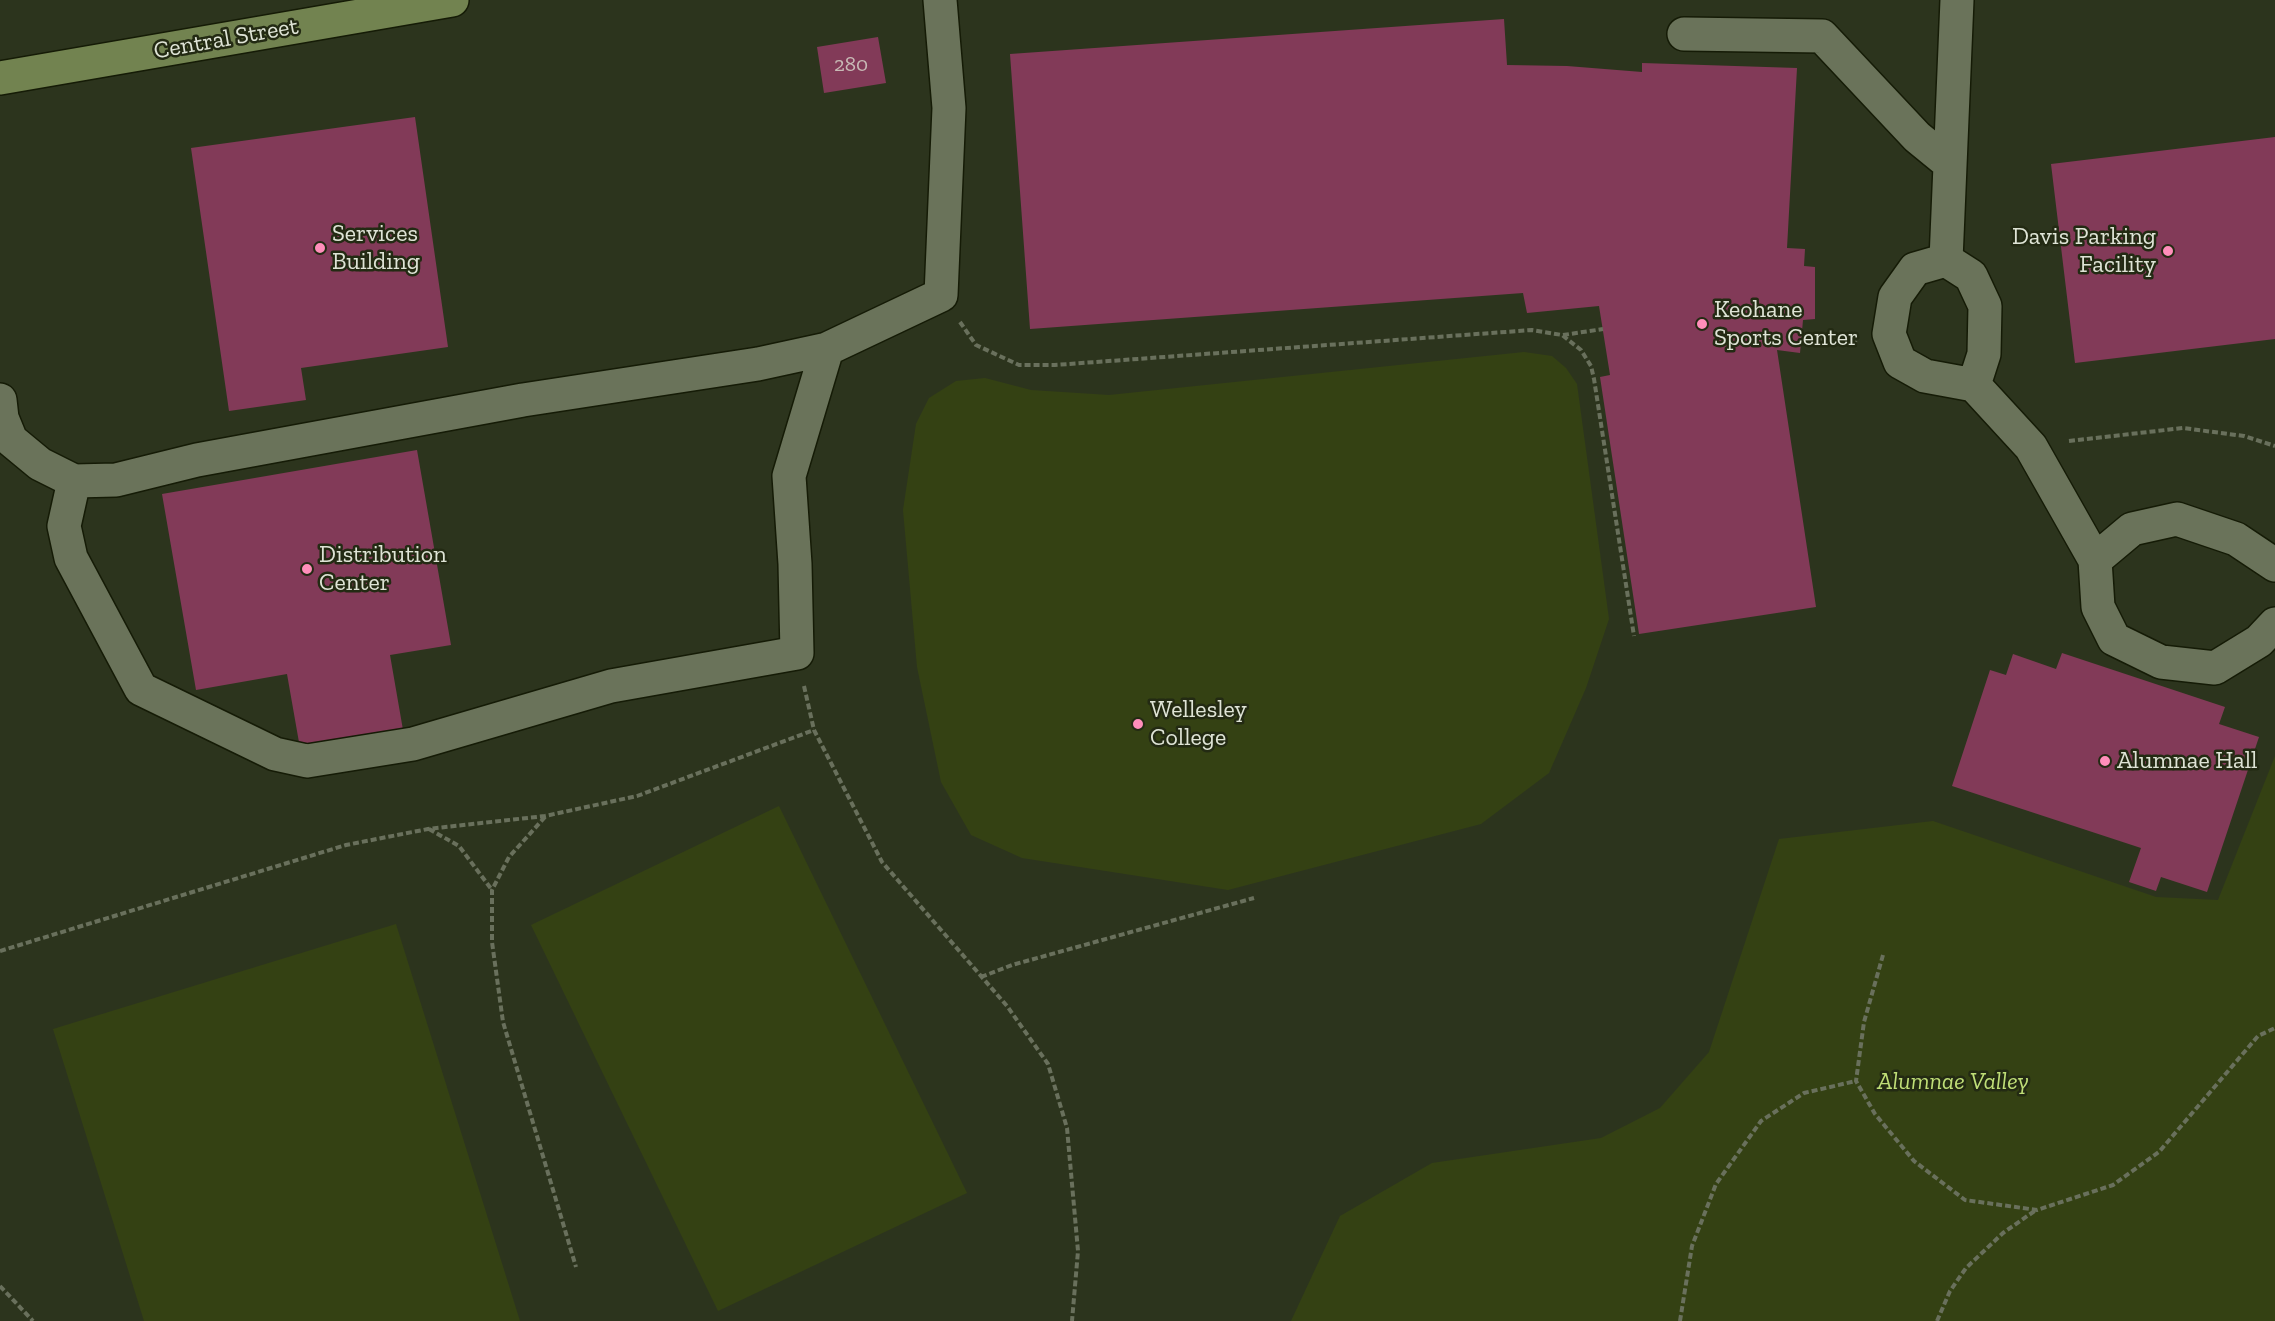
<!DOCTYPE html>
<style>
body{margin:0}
canvas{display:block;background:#2c341d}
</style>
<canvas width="2275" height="1321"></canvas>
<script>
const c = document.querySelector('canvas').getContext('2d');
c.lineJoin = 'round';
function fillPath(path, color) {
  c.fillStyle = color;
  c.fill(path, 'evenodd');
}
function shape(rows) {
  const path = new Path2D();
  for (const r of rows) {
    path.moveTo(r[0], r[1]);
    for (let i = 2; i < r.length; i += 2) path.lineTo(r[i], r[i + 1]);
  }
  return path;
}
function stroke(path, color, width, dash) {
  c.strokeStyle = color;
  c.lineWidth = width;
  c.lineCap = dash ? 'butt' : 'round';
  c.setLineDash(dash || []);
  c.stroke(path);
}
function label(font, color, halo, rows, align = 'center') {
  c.font = font + ' "Zilla Slab",serif';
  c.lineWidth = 5;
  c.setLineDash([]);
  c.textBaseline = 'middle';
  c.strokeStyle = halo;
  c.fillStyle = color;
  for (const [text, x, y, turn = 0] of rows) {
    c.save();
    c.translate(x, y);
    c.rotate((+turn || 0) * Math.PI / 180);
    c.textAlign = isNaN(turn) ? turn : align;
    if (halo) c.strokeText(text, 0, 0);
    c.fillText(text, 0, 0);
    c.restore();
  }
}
fillPath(shape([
 [1524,352,1552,356,1566,368,1577,384,1609,619,1586,688,1549,773,1481,824,1228,890,1022,858,971,835,941,782,917,667,903,510,916,424,929,398,956,381,985,378,1031,390,1109,395],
 [2275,756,2275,1321,1291,1321,1340,1216,1432,1163,1601,1138,1660,1108,1709,1052,1779,839,1933,821,2156,897,2218,900],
 [779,806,967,1193,718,1311,531,925],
 [396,924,520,1321,144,1321,53,1029]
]), '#344113');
fillPath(shape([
 [1504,19,1507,65,1567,66,1642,72,1642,63,1797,68,1787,248,1805,249,1804,266,1815,267,1815,319,1803,320,1800,353,1777,350,1816,607,1639,634,1600,377,1610,375,1599,306,1527,313,1523,293,1030,329,1010,54],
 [878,37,886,83,824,93,817,47],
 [415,117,448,347,301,368,306,400,229,411,191,148],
 [2275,137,2275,339,2075,363,2051,164],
 [417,450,451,645,390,655,403,730,300,748,287,674,196,690,162,494],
 [2062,653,2225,707,2219,724,2259,737,2207,892,2161,877,2156,891,2129,882,2141,848,1952,786,1990,670,2006,675,2013,654,2056,669]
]), '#823a58');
const minor = shape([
 [1684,34,1822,36,1917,137,1950,164],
 [1946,260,1957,0],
 [1974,385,1984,354,1985,306,1971,276,1946,260,1915,269,1895,297,1889,334,1900,362,1925,376,1974,385,2031,447,2095,560,2098,607,2114,639,2161,662,2215,668,2259,641,2275,624],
 [0,400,2,418,11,440,40,464,74,481,116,480,197,460,523,400,758,364,827,349,941,295,949,108,940,0],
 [74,481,64,526,71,558,141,689,275,754,307,761,413,744,611,686,797,653,795,564,789,476,827,349],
 [2095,560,2132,529,2177,519,2236,539,2275,565]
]);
const major = shape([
 [0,78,452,0]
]);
stroke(minor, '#151b06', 36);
stroke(major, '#151b06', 36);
stroke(shape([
 [960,322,976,345,1019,365,1055,365,1532,330,1562,335,1581,350,1591,366,1594,379,1634,636],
 [1563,335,1603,329],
 [1801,336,1857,343],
 [2069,441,2183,428,2244,436,2275,446],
 [804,686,814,730,882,862,1007,1006,1048,1064,1067,1128,1078,1251,1072,1321],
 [545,817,509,857,492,890,492,942,503,1022,576,1267],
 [429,829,459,846,492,890],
 [0,951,346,845,428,829,545,816,637,796,814,730],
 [1883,955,1864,1022,1856,1081,1875,1114,1914,1161,1965,1200,2037,1210,2113,1185,2159,1152,2258,1036,2275,1028],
 [981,977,1012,965,1254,898],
 [0,1286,33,1321],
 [1680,1321,1692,1246,1716,1184,1761,1121,1804,1093,1856,1081],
 [1937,1321,1950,1291,1966,1268,2003,1233,2036,1210]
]), '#69705c', 4, [6, 3]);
stroke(minor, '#6a735a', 33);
stroke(major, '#728350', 33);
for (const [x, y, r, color] of [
 [320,248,6,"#ff8eba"],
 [2168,251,6,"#ff8eba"],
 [1702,324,6,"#ff8eba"],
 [307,569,6,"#ff8eba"],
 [1138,724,6,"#ff8eba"],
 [2105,761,6,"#ff8eba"]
]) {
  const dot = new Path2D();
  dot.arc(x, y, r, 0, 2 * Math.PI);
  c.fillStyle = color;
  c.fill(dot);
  stroke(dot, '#232a13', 2);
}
label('21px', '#c8bab6', null, [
 ["280",851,65]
]);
label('24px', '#dfe4d6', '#232a13', [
 ["Central Street",226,39,-10]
]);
label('24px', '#dfe4d6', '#232a13', [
 ["Services",332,234],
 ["Building",332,262],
 ["Davis Parking",2156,237,"right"],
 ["Facility",2156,265,"right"],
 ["Keohane",1714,310],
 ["Sports Center",1714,338],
 ["Distribution",319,555],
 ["Center",319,583],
 ["Wellesley",1150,710],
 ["College",1150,738],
 ["Alumnae Hall",2117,761]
], 'left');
label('italic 24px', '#bfde77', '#232a13', [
 ["Alumnae Valley",1953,1082]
]);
</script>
